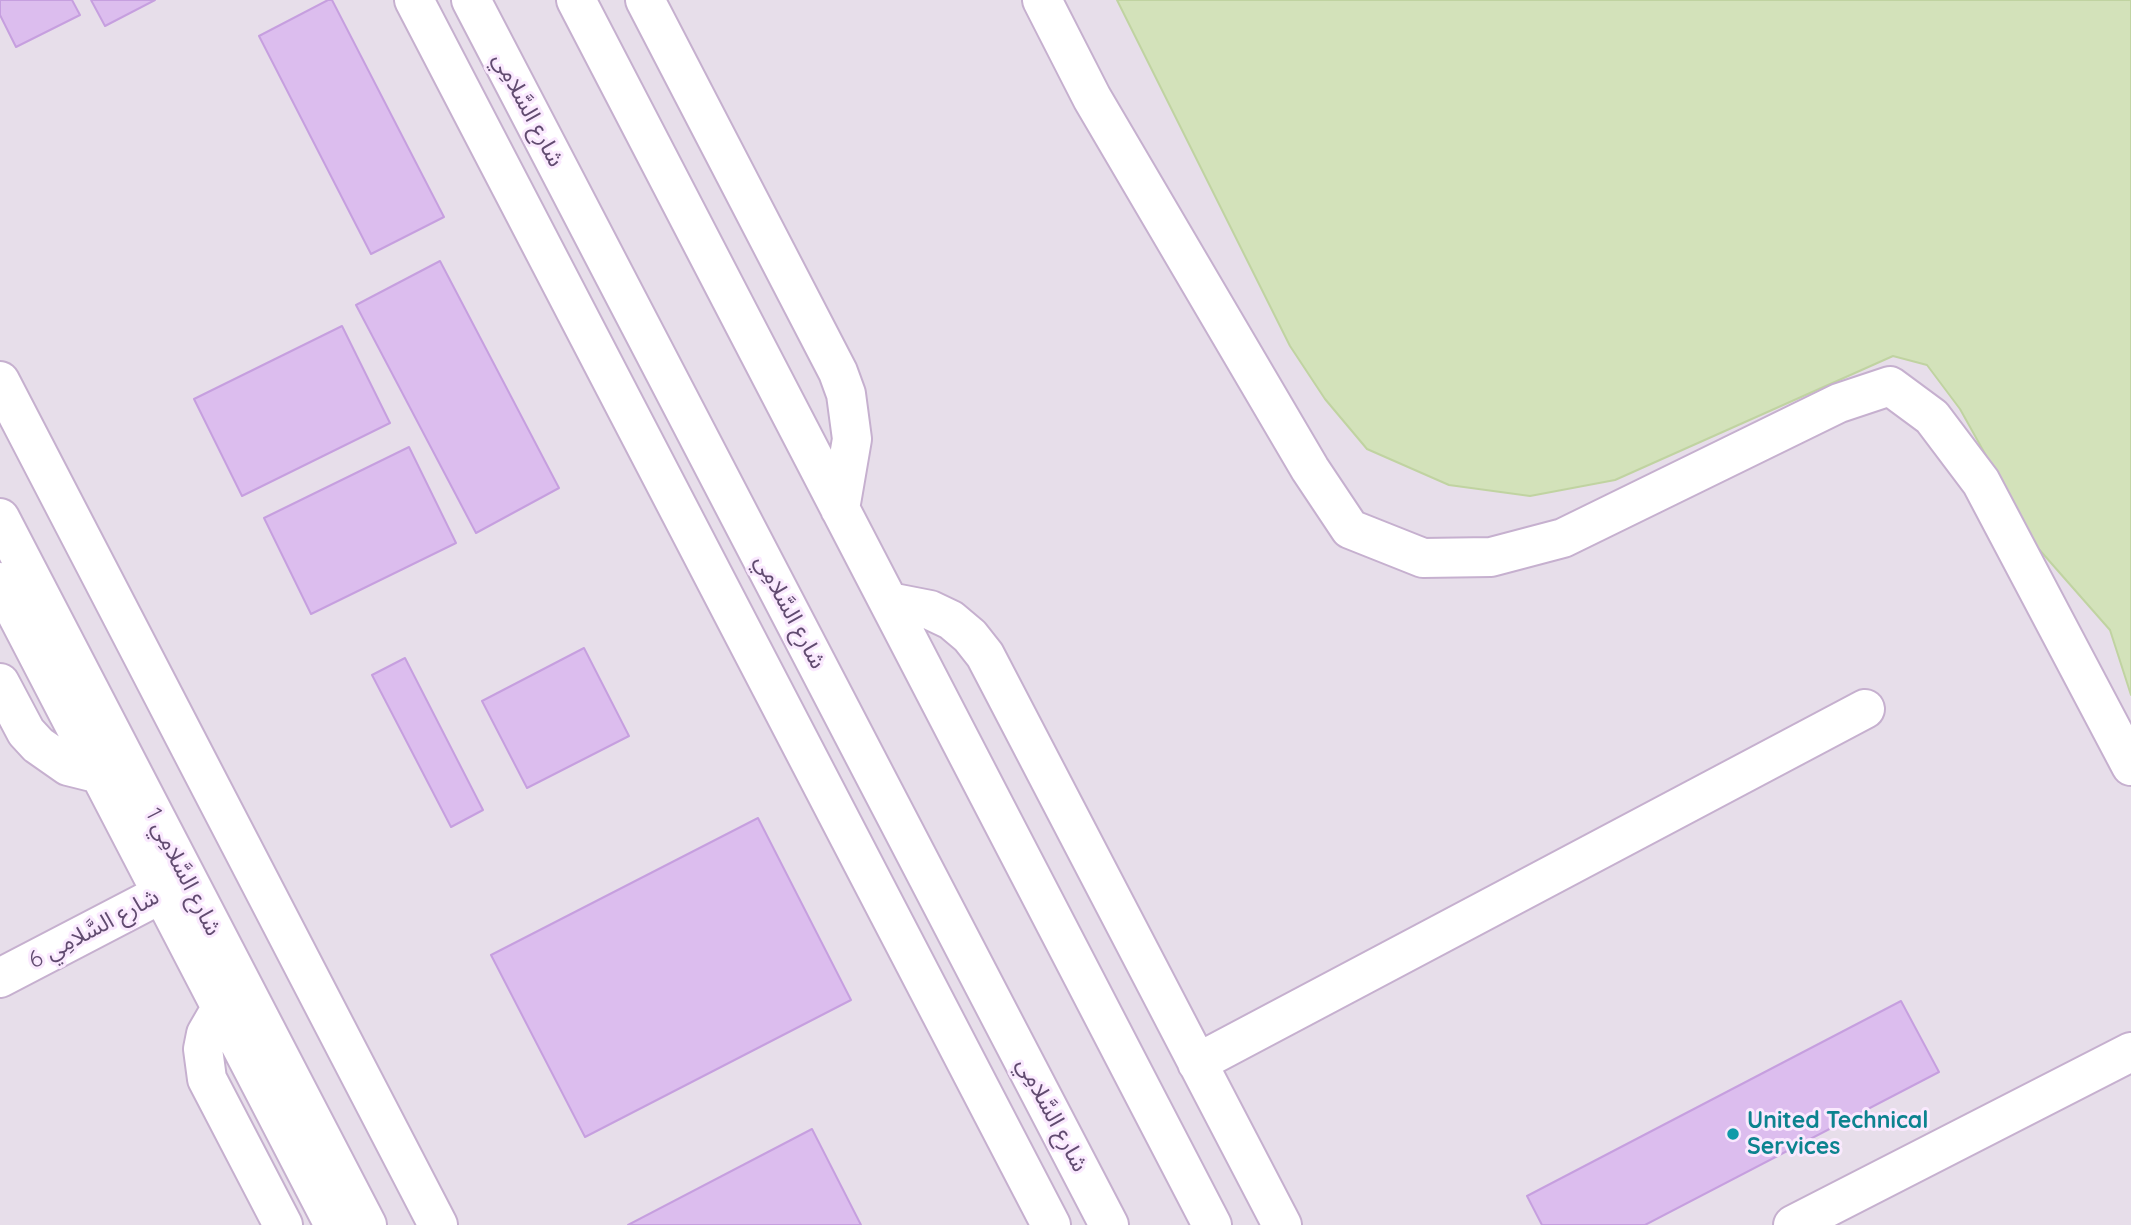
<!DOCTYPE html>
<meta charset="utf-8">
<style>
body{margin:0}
canvas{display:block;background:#f7e4fa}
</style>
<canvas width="2131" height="1225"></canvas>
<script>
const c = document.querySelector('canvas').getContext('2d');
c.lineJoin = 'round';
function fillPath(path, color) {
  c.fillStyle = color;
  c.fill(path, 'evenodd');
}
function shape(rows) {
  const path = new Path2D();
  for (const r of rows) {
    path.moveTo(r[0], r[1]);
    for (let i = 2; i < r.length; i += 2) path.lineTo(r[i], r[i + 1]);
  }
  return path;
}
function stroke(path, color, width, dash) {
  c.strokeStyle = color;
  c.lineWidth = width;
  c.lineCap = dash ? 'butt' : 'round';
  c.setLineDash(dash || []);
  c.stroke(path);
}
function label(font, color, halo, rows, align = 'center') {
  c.font = font + ' Quicksand,"Noto Sans Arabic",sans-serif';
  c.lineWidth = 6;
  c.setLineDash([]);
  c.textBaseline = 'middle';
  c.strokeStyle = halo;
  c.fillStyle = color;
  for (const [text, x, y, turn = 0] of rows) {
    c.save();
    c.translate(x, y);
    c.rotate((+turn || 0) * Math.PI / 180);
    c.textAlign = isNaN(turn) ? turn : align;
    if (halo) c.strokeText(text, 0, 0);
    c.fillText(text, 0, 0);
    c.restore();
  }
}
fillPath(shape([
 [0,0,1117,0,1290,346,1325,399,1367,449,1530,496,1615,480,1893,356,1927,365,1960,409,2037,547,2110,630,2131,695,2131,1225,0,1225]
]), '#e7deea');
const water = shape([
 [1117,0,2131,0,2131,695,2110,630,2037,547,1960,409,1927,365,1893,356,1615,480,1530,496,1449,485,1367,449,1325,399,1290,346,1117,0]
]);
fillPath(water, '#d3e2ba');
stroke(water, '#c0d3a1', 2);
const building = shape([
 [0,0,72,0,80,15,16,47,0,15,0,0],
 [91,0,155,0,105,26,91,0],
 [328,0,332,0,444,217,371,254,259,36,328,0],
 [440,261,559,488,476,533,356,305,440,261],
 [342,326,390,423,242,496,194,399,342,326],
 [409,447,456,543,311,614,264,518,409,447],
 [584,648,629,736,527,788,482,701,584,648],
 [405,658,483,810,451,827,372,675,405,658],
 [758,818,851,1000,585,1137,491,955,758,818],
 [1901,1001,1939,1072,1645,1225,1542,1225,1527,1196,1901,1001],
 [812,1129,861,1225,628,1225,812,1129]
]);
fillPath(building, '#dcbdee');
stroke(building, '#c69fdf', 2);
const minor = shape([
 [414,0,1051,1225],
 [471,0,1109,1225],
 [576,0,1212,1225],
 [645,0,838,372,846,394,852,439,840,509],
 [1042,0,1092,98,1310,469,1350,529,1423,558,1491,557,1563,538,1839,403,1890,386,1932,417,1981,482,2131,766],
 [0,381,438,1225],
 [0,518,367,1225],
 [0,582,334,1225],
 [889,602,930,610,951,620,970,636,985,655,1282,1225],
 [0,683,26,732,38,745,68,766,100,774],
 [0,978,186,881],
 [221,1008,206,1034,203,1049,207,1079,283,1225],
 [1197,1063,1865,709],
 [1793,1225,2131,1052]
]);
stroke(minor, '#c6b0cf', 42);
stroke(minor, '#fff', 38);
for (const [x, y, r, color] of [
 [1733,1134,7,"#0f9aa8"]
]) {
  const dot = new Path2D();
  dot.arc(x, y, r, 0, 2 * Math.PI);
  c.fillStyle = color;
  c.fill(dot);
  stroke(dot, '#fae9fe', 2.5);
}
label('23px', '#614b70', '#fae9fe', [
 ["شارع السَّلامِي",528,110,62],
 ["شارع السَّلامِي",790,612,62],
 ["شارع السَّلامِي 1",183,872,63],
 ["شارع السَّلامِي 6",94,929,-28],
 ["شارع السَّلامِي",1052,1115,62]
]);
label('bold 23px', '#0d838f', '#fae9fe', [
 ["United Technical",1747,1121],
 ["Services",1747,1147]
], 'left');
</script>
